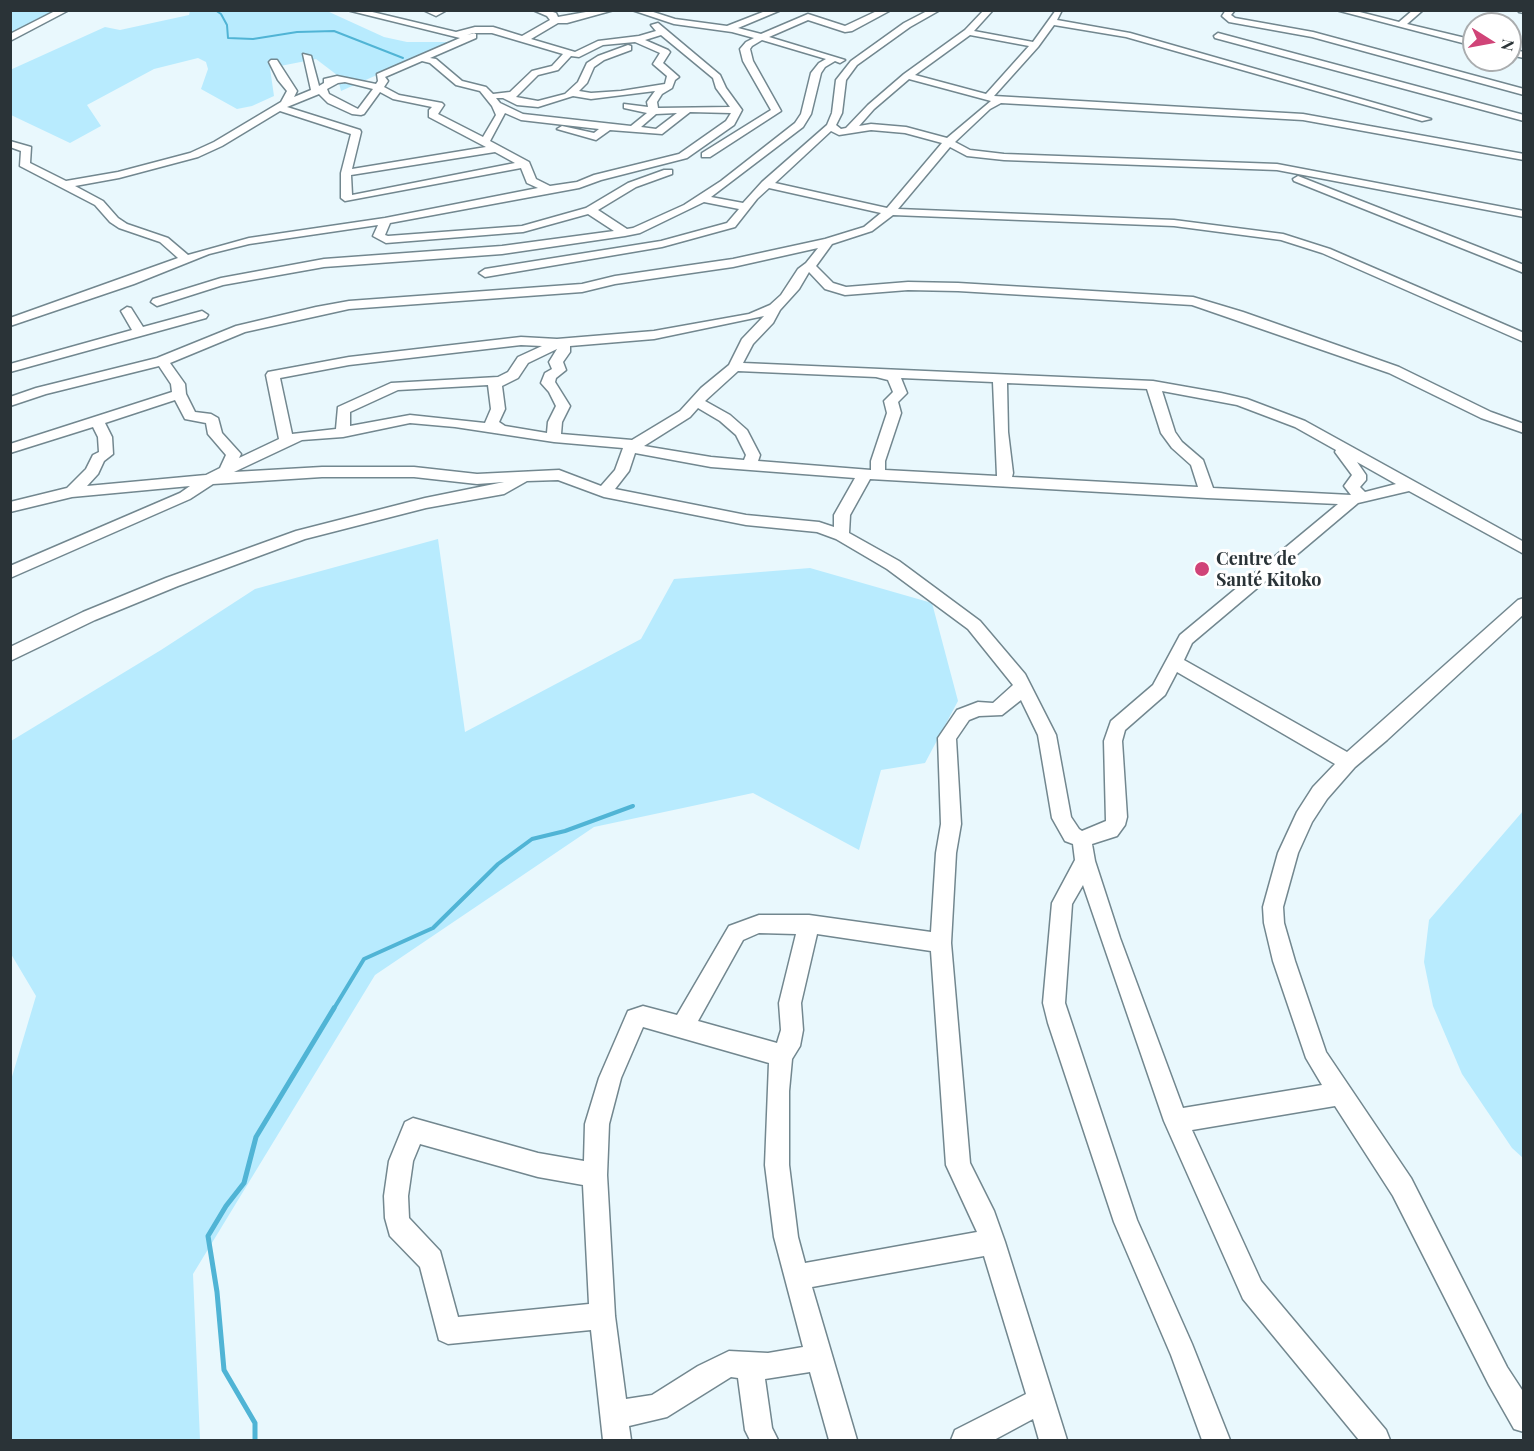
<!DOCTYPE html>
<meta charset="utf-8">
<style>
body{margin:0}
#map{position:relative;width:1534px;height:1451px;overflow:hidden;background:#e9f8fd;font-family:"Playfair Display",serif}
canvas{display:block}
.frame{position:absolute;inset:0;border:12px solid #2a3337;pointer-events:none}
.north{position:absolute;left:1462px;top:12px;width:60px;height:60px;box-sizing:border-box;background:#fff;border:2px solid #aaadaf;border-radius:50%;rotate:101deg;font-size:16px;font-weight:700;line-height:24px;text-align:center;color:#2a3337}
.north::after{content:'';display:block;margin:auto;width:21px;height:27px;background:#d04478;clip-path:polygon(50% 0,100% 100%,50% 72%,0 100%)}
</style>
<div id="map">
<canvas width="1534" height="1451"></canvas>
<div class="frame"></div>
<div class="north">N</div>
</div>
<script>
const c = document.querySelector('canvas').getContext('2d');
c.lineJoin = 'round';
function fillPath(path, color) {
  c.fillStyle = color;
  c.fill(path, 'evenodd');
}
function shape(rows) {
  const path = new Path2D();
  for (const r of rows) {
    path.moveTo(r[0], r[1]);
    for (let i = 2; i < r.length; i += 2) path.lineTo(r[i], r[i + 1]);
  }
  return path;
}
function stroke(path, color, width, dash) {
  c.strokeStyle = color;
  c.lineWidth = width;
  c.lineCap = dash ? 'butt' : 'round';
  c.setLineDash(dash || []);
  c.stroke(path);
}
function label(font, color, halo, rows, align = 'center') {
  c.font = font + ' "Playfair Display",serif';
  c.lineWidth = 6;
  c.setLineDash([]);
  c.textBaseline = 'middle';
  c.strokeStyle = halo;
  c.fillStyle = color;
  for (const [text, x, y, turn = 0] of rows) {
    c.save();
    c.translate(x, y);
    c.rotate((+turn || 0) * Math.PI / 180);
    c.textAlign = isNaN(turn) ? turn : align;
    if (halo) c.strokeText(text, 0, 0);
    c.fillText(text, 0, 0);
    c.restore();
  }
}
fillPath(shape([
 [10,11,57,11,16,32,11,32],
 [190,11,327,11,384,37,407,42,451,42,341,91,337,75,316,59,270,68,274,96,252,106,237,109,201,89,208,69,206,62,198,58,154,69,87,105,101,126,70,143,11,115,10,70,105,27,120,30,189,15],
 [438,539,465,732,641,639,674,579,810,568,932,603,958,701,925,763,881,770,859,850,753,793,594,827,375,975,193,1274,200,1440,11,1440,11,1080,36,996,11,954,11,741,161,650,255,589],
 [1523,811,1523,1158,1512,1148,1462,1074,1433,1006,1424,962,1429,920]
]), '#b8ebfe');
stroke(shape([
 [215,10,221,14,227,25,228,38,253,39,297,32,334,31,403,58]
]), '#50b4d5', 2);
stroke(shape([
 [333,1010,364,959,433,928,498,864,532,839,565,831,633,806]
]), '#50b4d5', 4);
stroke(shape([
 [255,1440,255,1423,224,1370,217,1292,208,1236,226,1206,244,1183,256,1137,334,1008]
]), '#50b4d5', 5);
const minor = shape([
 [57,10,69,10,10,41,10,34,57,10],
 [347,10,364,10,456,32,475,27,493,27,522,36,550,20,547,16,533,10,547,10,556,13,558,17,597,10,614,10,567,23,558,23,531,39,575,52,598,41,639,36,656,31,651,25,658,23,720,75,726,88,742,110,734,125,687,158,601,180,579,188,390,223,385,235,388,236,522,226,586,208,628,183,664,170,672,170,672,174,636,187,598,210,627,229,633,228,684,205,721,181,795,123,801,114,811,73,819,63,826,59,762,40,752,46,750,49,753,61,781,111,710,157,702,157,702,153,771,110,743,61,740,49,746,42,754,38,732,32,674,24,632,10,647,10,675,19,727,26,768,10,781,10,738,28,761,34,808,14,845,26,879,10,891,10,852,31,845,32,808,20,769,37,845,60,840,63,835,61,825,67,821,73,811,114,803,127,711,197,743,203,762,182,827,125,832,113,836,80,851,61,904,23,929,10,940,10,910,27,857,65,846,80,842,113,836,125,841,129,846,128,868,105,904,74,965,30,984,10,993,10,974,31,1033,42,1056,10,1062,10,1057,20,1130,33,1431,119,1422,121,1126,37,1054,25,1038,47,994,96,1303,114,1524,154,1524,160,1303,120,1001,103,990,109,955,142,970,150,1004,154,1277,164,1524,211,1524,217,1277,170,1004,160,967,156,950,147,898,209,1174,220,1283,234,1330,249,1524,333,1524,342,1322,253,1281,240,1174,226,893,215,872,231,832,244,816,266,833,283,846,287,908,282,958,283,1193,297,1243,312,1399,367,1491,412,1524,424,1524,433,1481,418,1389,373,1192,305,958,291,908,290,845,295,825,289,809,272,799,289,780,310,773,323,753,344,743,363,1153,381,1221,393,1247,399,1305,421,1524,542,1524,554,1409,491,1358,503,1192,643,1184,660,1347,752,1518,600,1524,598,1524,614,1387,740,1355,767,1327,799,1312,822,1298,853,1283,907,1284,923,1295,961,1326,1052,1411,1178,1507,1367,1524,1393,1524,1432,1514,1429,1489,1385,1393,1196,1335,1106,1192,1130,1261,1281,1386,1430,1390,1440,1359,1440,1243,1299,1164,1121,1083,885,1072,904,1065,1003,1137,1220,1192,1344,1230,1440,1202,1440,1171,1355,1114,1222,1048,1023,1043,1003,1052,903,1075,860,1073,844,1065,841,1052,818,1038,735,1021,700,1002,715,979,716,969,720,956,739,961,824,956,853,951,943,970,1163,994,1211,1005,1242,1067,1440,1039,1440,1033,1419,994,1440,951,1440,955,1430,1026,1394,984,1256,812,1287,857,1440,829,1440,810,1372,765,1379,772,1428,778,1440,750,1440,745,1430,738,1378,731,1377,667,1417,629,1426,631,1440,603,1440,591,1330,448,1344,439,1340,420,1267,390,1236,385,1218,384,1196,389,1161,405,1122,413,1118,538,1153,584,1161,585,1124,599,1078,628,1011,643,1006,677,1015,729,926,759,915,809,915,931,932,936,853,941,824,938,738,957,710,978,702,993,703,1013,685,968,629,887,569,836,539,817,532,746,525,604,497,558,480,527,481,504,494,426,508,305,539,178,586,95,620,10,661,10,647,83,612,166,578,296,531,425,498,504,482,477,484,414,477,322,477,213,484,190,499,10,578,10,566,180,493,190,486,72,497,10,512,10,502,67,488,86,469,93,455,99,452,98,437,93,427,10,453,10,444,172,392,171,384,159,366,46,394,10,406,10,397,36,388,157,358,236,326,316,307,349,301,582,284,615,276,733,259,825,239,864,227,881,213,769,188,757,199,735,227,662,247,485,277,479,273,485,269,661,241,727,223,739,209,704,202,640,233,625,236,502,254,324,267,223,285,157,306,151,302,153,299,221,278,324,259,502,246,614,231,588,214,523,232,386,243,373,236,378,225,249,244,209,254,134,284,10,326,10,318,178,258,160,242,119,228,110,222,95,205,20,166,21,151,10,147,10,141,31,147,30,163,66,181,118,172,190,153,214,142,281,102,287,91,278,80,269,62,271,60,277,60,297,91,294,97,311,90,303,54,311,56,319,86,324,83,324,79,337,76,376,84,378,81,377,74,460,38,347,10],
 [473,33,467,35,475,33,492,33,563,54,552,66,532,71,510,92,493,94,486,87,462,81,436,59,430,58,476,38,476,34,473,33],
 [661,35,713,78,716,88,730,107,658,108,657,102,662,94,672,88,675,80,679,77,663,63,670,52,668,50,645,40,661,35],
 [970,35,1029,46,986,94,915,75,970,35],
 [635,42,660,53,653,64,667,76,665,84,621,91,591,93,579,91,587,83,594,67,604,60,631,50,631,46,628,45,598,56,587,63,578,82,565,94,538,101,516,97,538,75,558,70,571,56,579,57,603,45,635,42],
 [422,61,430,63,456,85,480,91,492,106,496,115,483,137,438,114,444,105,442,103,399,95,384,87,388,81,385,77,422,61],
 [909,79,991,101,947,138,906,127,871,124,859,126,874,109,909,79],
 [345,82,373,89,358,109,329,94,327,89,338,83,345,82],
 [655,91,647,102,648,107,624,104,624,108,647,113,631,126,523,114,500,103,496,98,503,98,517,105,538,107,573,96,591,99,655,91],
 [380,92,393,99,432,107,429,110,429,117,486,147,352,169,361,132,360,130,287,107,319,94,328,103,352,114,361,115,364,114,380,92],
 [280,111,351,134,341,173,341,198,345,201,521,168,527,183,538,188,385,218,249,238,188,255,168,238,127,224,118,218,103,201,75,186,119,178,198,157,222,146,280,111],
 [690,112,731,113,726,121,679,154,594,175,577,182,550,186,536,179,529,162,490,141,505,113,521,120,599,129,594,133,562,126,557,129,596,140,610,130,662,134,690,112],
 [677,113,656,129,641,127,656,114,677,113],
 [871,130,905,133,942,143,887,208,775,183,831,131,839,135,871,130],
 [495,152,515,163,352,195,351,175,495,152],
 [818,248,806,263,798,269,781,295,770,305,749,314,654,331,557,339,521,337,349,357,268,372,266,375,279,439,239,458,241,454,222,433,218,418,211,414,195,412,186,394,185,384,170,363,245,332,349,309,582,292,615,284,733,267,818,248],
 [764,316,742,339,729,365,701,388,680,411,632,440,561,434,562,422,570,406,555,382,556,378,566,370,563,362,570,352,570,346,654,339,764,316],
 [521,345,542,346,518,357,508,372,498,377,391,383,338,407,336,429,292,434,280,378,349,365,521,345],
 [557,349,549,362,552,369,545,373,541,383,549,392,556,406,548,422,547,433,505,426,499,422,505,409,502,386,518,378,528,363,557,349],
 [738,371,876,377,888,380,893,392,884,401,887,413,871,461,871,470,758,461,760,455,747,430,730,415,705,401,738,371],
 [901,378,993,382,997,476,885,470,885,461,901,413,898,402,907,393,901,378],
 [1007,383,1147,389,1161,433,1172,448,1191,465,1198,487,1012,477,1013,473,1008,432,1007,383],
 [488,385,491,409,485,423,410,415,350,426,350,412,398,390,488,385],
 [1162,391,1237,405,1295,427,1336,450,1335,452,1352,475,1344,486,1351,495,1213,488,1203,460,1182,442,1175,432,1162,391],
 [175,400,185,419,206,423,208,434,226,455,220,468,206,475,87,486,98,474,104,461,113,454,112,437,105,423,175,400],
 [698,408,720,421,736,435,746,455,744,460,711,457,644,446,690,417,698,408],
 [410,423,455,427,554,442,623,448,615,470,601,486,559,470,477,474,414,467,322,467,234,472,302,440,343,437,410,423],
 [635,453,711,467,855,478,834,515,834,527,819,522,746,515,615,489,629,471,635,453],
 [1357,462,1396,484,1365,492,1360,487,1366,480,1366,475,1357,462],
 [870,479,1207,498,1338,504,1180,635,1153,685,1111,721,1104,741,1106,821,1082,831,1079,829,1071,817,1056,735,1025,674,980,621,899,561,849,533,850,515,870,479],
 [1177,672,1335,764,1313,787,1297,812,1278,853,1263,907,1264,923,1273,961,1306,1058,1322,1085,1183,1108,1120,938,1095,861,1092,844,1117,836,1125,825,1127,817,1122,741,1125,730,1165,695,1177,672],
 [759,933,796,934,779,1003,781,1030,777,1043,698,1021,743,940,759,933],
 [817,934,931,951,946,1165,977,1232,805,1263,798,1237,789,1165,789,1091,792,1059,800,1046,803,1030,801,1003,817,934],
 [643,1027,769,1063,765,1165,774,1237,803,1347,768,1353,729,1351,698,1366,652,1395,626,1399,615,1316,607,1175,609,1124,621,1078,643,1027],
 [420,1144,538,1177,583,1185,589,1304,458,1317,440,1251,409,1218,408,1196,413,1161,420,1144],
 [423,10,447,10,436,16,423,10],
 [1226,10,1235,10,1231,15,1235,18,1313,32,1524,89,1524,95,1312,37,1229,22,1222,16,1226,10],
 [1336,10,1352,10,1399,22,1413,10,1423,10,1407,24,1474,40,1474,46,1336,10],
 [1518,10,1524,10,1524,13,1519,12,1518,10],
 [1218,33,1524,115,1524,121,1215,38,1214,36,1218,33],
 [1510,49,1524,52,1524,58,1510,55,1510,49],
 [1298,176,1524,265,1524,273,1294,181,1293,179,1298,176],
 [127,307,131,308,143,327,202,311,208,315,206,318,10,372,10,364,132,330,121,311,127,307]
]);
stroke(minor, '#72878f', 3);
fillPath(minor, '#fff');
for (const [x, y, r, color] of [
 [1202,569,8,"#d04478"]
]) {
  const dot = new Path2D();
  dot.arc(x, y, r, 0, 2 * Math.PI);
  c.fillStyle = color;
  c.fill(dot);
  stroke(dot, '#fff', 2);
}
label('bold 18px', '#2a3337', '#fff', [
 ["Centre de",1216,559],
 ["Santé Kitoko",1216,580]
], 'left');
</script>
